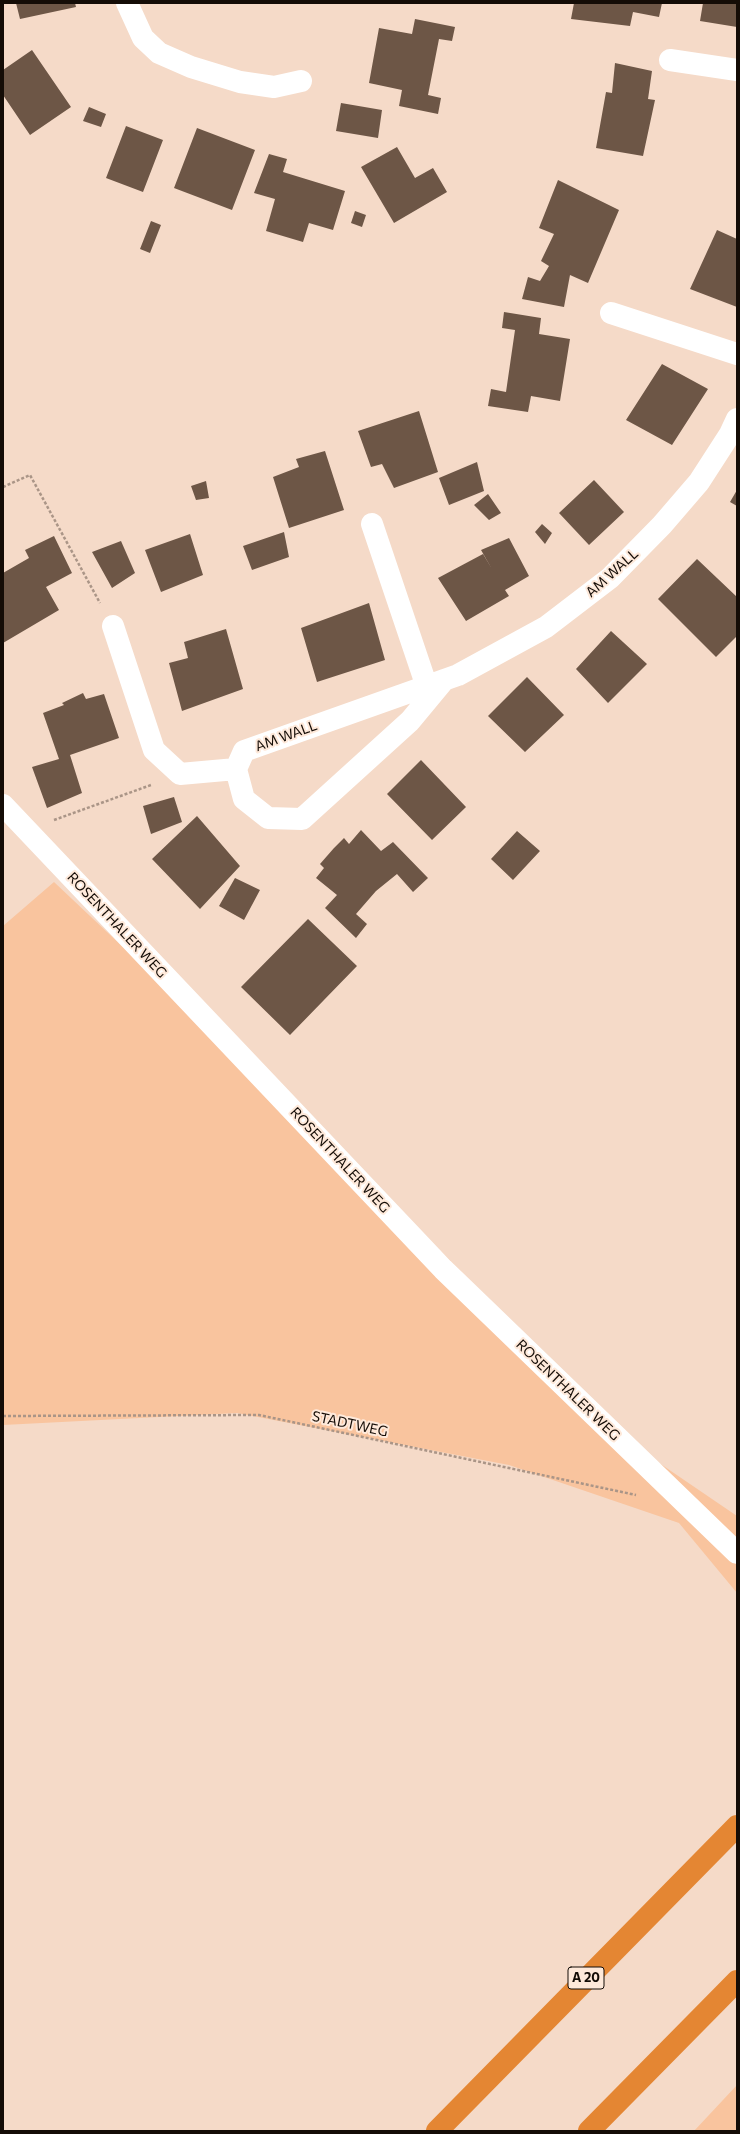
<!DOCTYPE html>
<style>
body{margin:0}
#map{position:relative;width:740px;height:2134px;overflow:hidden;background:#f5dac8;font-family:Commissioner,sans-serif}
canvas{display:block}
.frame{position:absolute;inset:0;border:4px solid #140c06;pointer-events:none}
</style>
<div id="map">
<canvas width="740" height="2134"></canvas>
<div class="frame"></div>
</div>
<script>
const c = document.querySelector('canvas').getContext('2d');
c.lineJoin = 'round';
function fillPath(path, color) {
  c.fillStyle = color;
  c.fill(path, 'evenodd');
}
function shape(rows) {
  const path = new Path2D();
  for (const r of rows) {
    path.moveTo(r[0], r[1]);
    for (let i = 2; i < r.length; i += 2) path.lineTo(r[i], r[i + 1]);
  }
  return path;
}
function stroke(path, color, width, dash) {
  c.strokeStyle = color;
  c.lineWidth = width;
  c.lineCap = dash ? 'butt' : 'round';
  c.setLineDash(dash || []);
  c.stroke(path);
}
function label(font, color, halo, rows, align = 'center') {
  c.font = font + ' Commissioner,sans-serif';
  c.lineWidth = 4;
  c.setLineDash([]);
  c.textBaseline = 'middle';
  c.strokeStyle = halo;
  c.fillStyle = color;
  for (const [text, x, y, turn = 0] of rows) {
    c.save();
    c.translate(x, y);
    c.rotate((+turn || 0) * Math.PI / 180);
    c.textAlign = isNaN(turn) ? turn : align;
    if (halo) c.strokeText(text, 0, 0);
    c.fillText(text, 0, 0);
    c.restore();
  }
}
fillPath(shape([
 [54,882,355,1166,643,1452,737,1516,737,1593,679,1523,509,1465,237,1413,3,1425,3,926],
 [737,2085,737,2131,694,2131]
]), '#f9c49e');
fillPath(shape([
 [16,3,75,3,76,7,20,19],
 [574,3,662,3,659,17,633,12,630,26,571,19],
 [703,3,737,3,737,27,700,21],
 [415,19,455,27,452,41,439,39,428,95,441,98,438,114,399,106,402,90,369,83,379,28,412,34],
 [32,50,71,107,30,135,3,95,3,70],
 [615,63,652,71,648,99,655,100,643,156,596,148,606,92,612,93],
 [341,103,382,110,378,138,336,131],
 [89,107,106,114,101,127,83,121],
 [126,126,163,140,143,192,106,178],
 [197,128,255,150,232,210,174,188],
 [397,147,415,178,433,168,447,192,394,223,361,167],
 [269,154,287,159,283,172,345,191,333,230,309,223,303,242,266,231,275,199,254,193],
 [558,180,619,210,588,283,570,275,564,307,522,299,528,277,540,281,549,266,541,261,554,234,539,228],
 [355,211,366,215,362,227,351,223],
 [151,221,161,225,150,253,140,249],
 [717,230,737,239,737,307,690,289],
 [504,312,541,318,539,334,570,339,560,401,531,396,528,412,488,406,491,389,506,392,515,330,502,328],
 [662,364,708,389,672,445,626,420],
 [419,411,438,472,394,488,382,464,371,467,358,431],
 [325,451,344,510,289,528,273,477,299,467,296,459],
 [477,462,484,491,449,505,439,478],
 [594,480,624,512,589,545,559,513],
 [206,481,209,498,196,500,191,486],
 [737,490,737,506,730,502],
 [488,494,501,513,489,520,474,505],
 [542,524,552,533,545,544,535,532],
 [284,532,289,557,252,570,243,546],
 [190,534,203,575,161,592,145,550],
 [54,536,72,573,46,587,59,610,3,643,3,573,29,558,25,550],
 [509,538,529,576,505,590,509,596,466,621,438,578,483,554,492,569,481,550],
 [121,541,135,573,112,588,92,552],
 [697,559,737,597,737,636,716,657,658,599],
 [369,603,385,660,317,682,301,628],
 [226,629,243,689,182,711,169,663,188,658,184,642],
 [611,631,647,664,608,703,576,669],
 [527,677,564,715,525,752,488,716],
 [83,693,86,699,104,694,119,738,70,755,82,793,47,808,32,767,59,759,43,713,64,705,62,703],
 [421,760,466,807,432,840,387,794],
 [174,797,182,822,151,834,143,806],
 [197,816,240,866,200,909,152,859],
 [361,830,381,851,393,842,428,878,413,892,397,874,376,891,356,914,367,924,356,938,325,908,337,895,316,878,324,868,320,864,334,848,344,838,349,844],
 [517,831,540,851,513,880,491,859],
 [235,878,260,890,244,920,219,906],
 [308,919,357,966,290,1035,241,987]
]), '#6d5646');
stroke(shape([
 [3,487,30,475,100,603],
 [54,820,151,785],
 [3,1416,259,1415,636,1495]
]), '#aa9587', 2.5, [3, 2]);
stroke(shape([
 [127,3,143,38,159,53,191,67,240,82,274,87,301,81],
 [670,60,737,70],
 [611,313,737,354],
 [372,524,427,687],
 [113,626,154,750,180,774,236,769],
 [444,680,410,721,302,819,268,818,244,799,236,769,244,751,458,675,546,627,610,578,662,525,699,482,730,434,737,419],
 [3,805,443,1269,737,1553]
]), '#fff', 22);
stroke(shape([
 [437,2131,737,1826],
 [589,2131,737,1981]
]), '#e48633', 22);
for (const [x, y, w] of [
 [586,1978,36]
]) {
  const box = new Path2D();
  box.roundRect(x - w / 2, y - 11, w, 22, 3);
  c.fillStyle = '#fee9da';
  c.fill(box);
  stroke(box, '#140c06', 1);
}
label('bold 13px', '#140c06', null, [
 ["A 20",586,1978]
]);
label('14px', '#140c06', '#fee9da', [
 ["AM WALL",612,573,-42],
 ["AM WALL",286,736,-20],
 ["ROSENTHALER WEG",117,925,47],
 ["ROSENTHALER WEG",340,1160,47],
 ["ROSENTHALER WEG",568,1390,44],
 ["STADTWEG",350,1424,12]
]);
</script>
